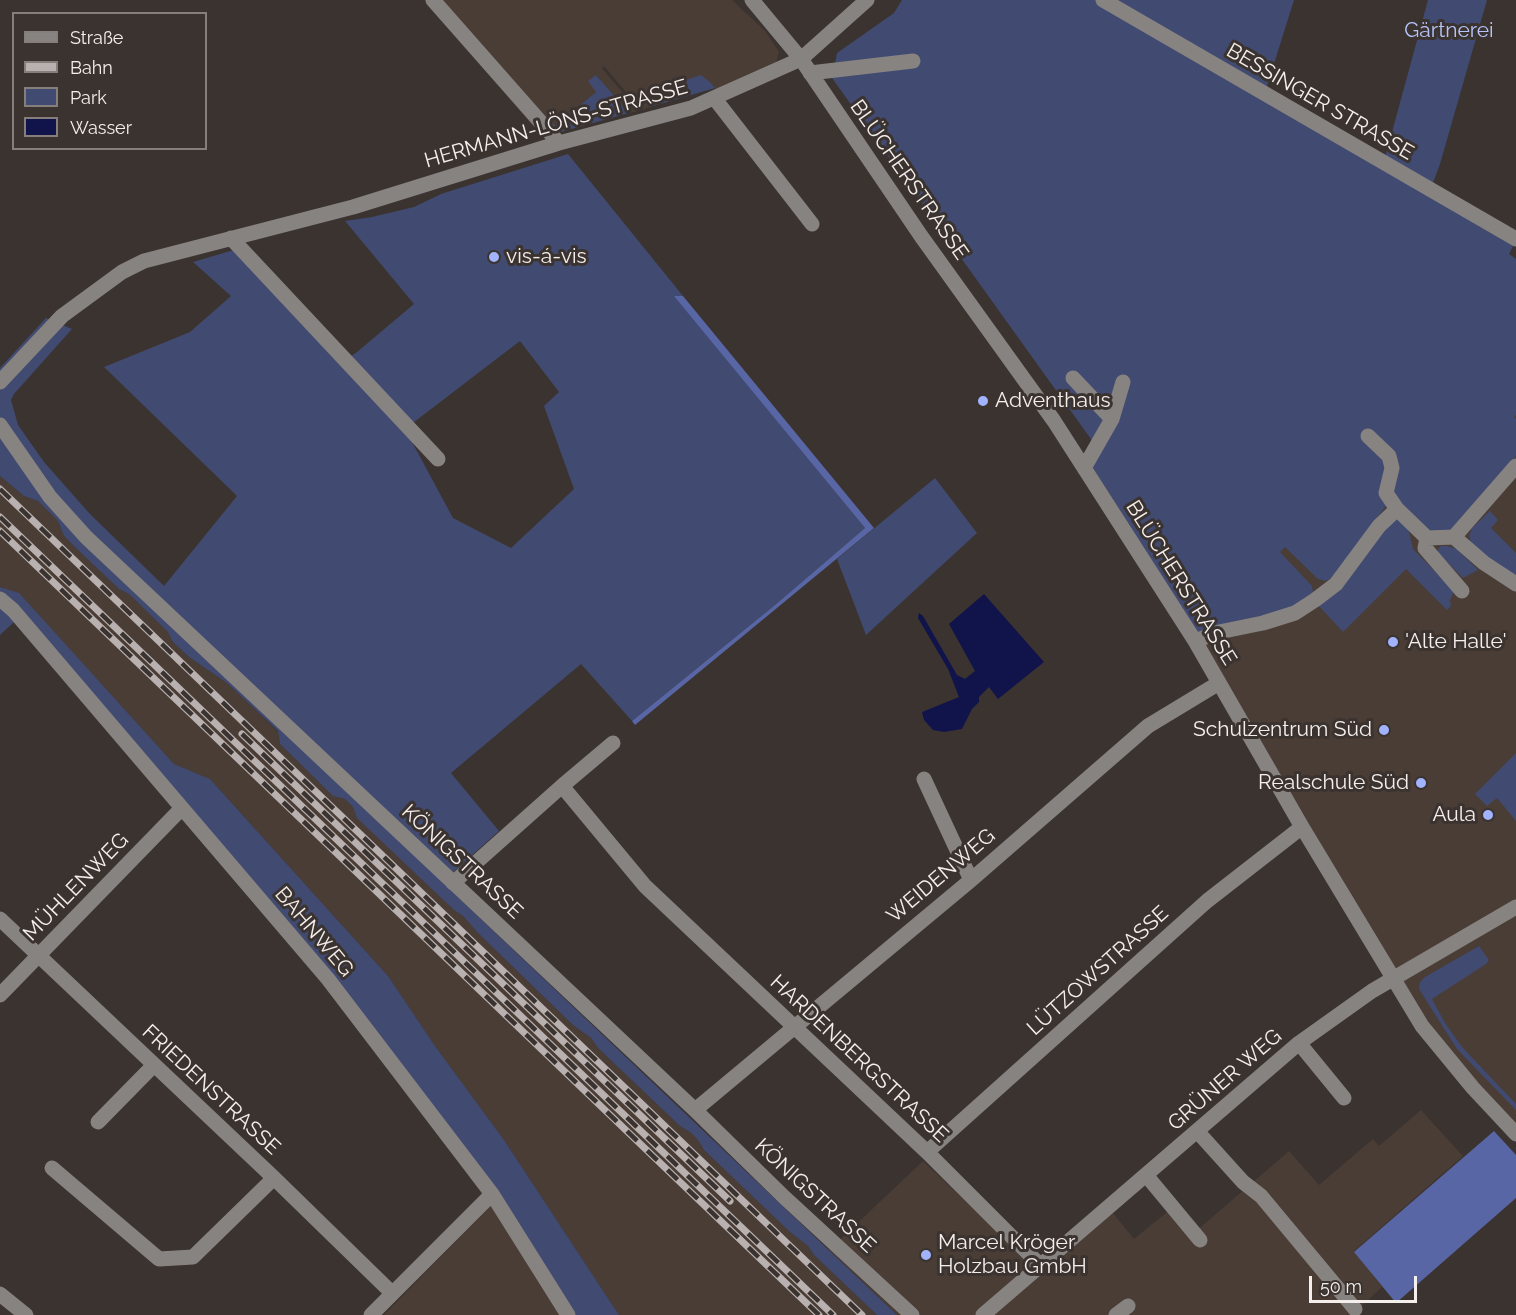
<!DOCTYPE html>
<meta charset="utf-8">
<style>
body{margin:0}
#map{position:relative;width:1516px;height:1315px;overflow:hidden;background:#3b332f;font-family:Raleway,sans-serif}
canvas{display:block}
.legend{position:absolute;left:12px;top:12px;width:195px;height:138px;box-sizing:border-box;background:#3b332f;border:2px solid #857e7b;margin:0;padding:8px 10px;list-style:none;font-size:18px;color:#f4eeec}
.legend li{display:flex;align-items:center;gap:12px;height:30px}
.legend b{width:30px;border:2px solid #857e7b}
.scale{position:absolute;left:1309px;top:1276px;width:108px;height:27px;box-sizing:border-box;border:3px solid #f4eeec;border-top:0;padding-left:8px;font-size:18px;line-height:21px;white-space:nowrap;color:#f4eeec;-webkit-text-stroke:4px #3b332f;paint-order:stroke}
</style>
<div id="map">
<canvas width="1516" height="1315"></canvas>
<ul class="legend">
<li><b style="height:8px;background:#878381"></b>Straße</li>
<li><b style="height:8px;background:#b8b1af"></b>Bahn</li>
<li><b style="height:16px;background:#414a70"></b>Park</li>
<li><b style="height:16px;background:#11144b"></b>Wasser</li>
</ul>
<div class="scale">50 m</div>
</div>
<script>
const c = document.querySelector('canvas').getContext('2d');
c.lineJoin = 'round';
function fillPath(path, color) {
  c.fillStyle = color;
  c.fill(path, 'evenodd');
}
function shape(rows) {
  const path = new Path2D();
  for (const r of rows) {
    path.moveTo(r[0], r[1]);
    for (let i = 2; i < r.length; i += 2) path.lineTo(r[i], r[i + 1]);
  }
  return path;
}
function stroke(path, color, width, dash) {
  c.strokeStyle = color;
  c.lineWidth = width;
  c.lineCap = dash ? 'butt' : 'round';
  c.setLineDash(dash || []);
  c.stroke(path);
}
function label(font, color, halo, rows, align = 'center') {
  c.font = font + ' Raleway,sans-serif';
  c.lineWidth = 6;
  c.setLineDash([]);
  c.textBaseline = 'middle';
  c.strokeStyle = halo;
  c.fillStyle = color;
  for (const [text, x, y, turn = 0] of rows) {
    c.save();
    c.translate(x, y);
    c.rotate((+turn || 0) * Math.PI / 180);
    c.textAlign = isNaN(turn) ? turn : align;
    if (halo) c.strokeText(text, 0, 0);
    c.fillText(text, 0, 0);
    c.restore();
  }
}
fillPath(shape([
 [424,0,732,0,765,31,779,52,776,63,716,91,715,88,647,104,650,107,641,110,604,66,602,68,638,111,629,113,596,75,596,92,555,126,549,119,553,128,539,133],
 [1516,319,1516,1128,1425,1023,1396,978,1200,636,1379,447],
 [0,476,24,496,38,501,58,521,64,536,79,551,119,589,129,594,169,633,173,642,189,657,227,683,278,732,280,744,333,796,345,799,353,807,358,818,454,910,463,916,478,933,573,1025,591,1038,598,1048,680,1126,690,1132,698,1140,704,1150,790,1232,808,1246,814,1255,877,1315,619,1315,504,1140,435,1046,388,976,210,779,174,764,19,594,0,587],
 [1421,1110,1463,1156,1354,1251,1382,1287,1352,1315,897,1315,829,1250,923,1161,1035,1267,1107,1206,1134,1239,1173,1207,1195,1232,1289,1151,1319,1185,1373,1139,1379,1146],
 [497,1199,574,1315,384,1315]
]), '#4a3d36');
fillPath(shape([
 [902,0,1294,0,1264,96,1383,165,1428,0,1487,0,1440,164,1430,191,1514,244,1509,254,1516,259,1516,415,1514,417,1516,419,1516,456,1456,528,1450,532,1430,533,1422,529,1399,508,1391,494,1396,471,1392,454,1382,444,1376,451,1382,456,1386,468,1380,491,1386,506,1332,578,1325,581,1318,579,1285,547,1280,552,1312,586,1313,593,1293,608,1262,619,1218,628,1210,631,1206,630,1200,636,1091,465,1103,448,1093,442,832,78,837,53,894,13],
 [596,75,629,113,557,133,547,120,549,119,555,126,596,92,588,81],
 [701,75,712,84,715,88,650,107,646,104,646,93],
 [568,154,683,296,675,296,865,528,775,605,632,721,581,664,451,773,499,831,442,882,897,1315,877,1315,814,1255,808,1246,790,1232,704,1150,698,1140,690,1132,680,1126,598,1048,591,1038,573,1025,478,933,463,916,454,910,357,818,353,807,345,799,333,796,280,744,278,731,227,683,189,657,173,642,168,632,129,594,119,589,79,551,64,536,58,521,38,501,24,496,0,476,0,368,46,318,72,329,14,394,11,400,18,425,44,462,90,514,164,586,237,496,104,367,190,332,231,296,193,262,237,249,347,359,357,352,414,304,345,221,372,217,414,207,441,194],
 [520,341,559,392,544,406,574,489,511,548,453,518,405,429],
 [935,478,977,533,866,635,837,559],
 [1490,511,1498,520,1491,528,1516,553,1516,578,1480,553,1471,543,1469,536,1472,528],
 [1396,518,1408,528,1413,549,1454,591,1450,600,1451,606,1447,610,1406,569,1343,632,1318,605],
 [1441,546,1447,546,1457,549,1478,570,1463,578,1438,553,1438,549],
 [0,587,19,593,174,764,210,779,388,976,435,1046,504,1140,619,1315,574,1315,497,1199,24,613,0,635],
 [1516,753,1516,821,1497,798,1487,806,1475,794],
 [1479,946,1489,960,1486,964,1432,999,1445,1023,1462,1047,1516,1104,1516,1110,1457,1049,1419,989,1420,982,1425,977]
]), '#414a70');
fillPath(shape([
 [674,296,683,296,874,528,635,725,632,721,775,605,865,528],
 [1494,1131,1516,1155,1516,1198,1396,1303,1354,1252]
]), '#5866a5');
fillPath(shape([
 [984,594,1044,662,998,699,989,687,979,697,979,702,972,709,962,729,944,732,933,730,924,720,922,712,959,697,948,669,918,618,919,613,923,616,957,675,965,679,975,671,949,624]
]), '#11144b');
stroke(shape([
 [433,0,559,143],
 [752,0,801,59,921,236,1054,421,1195,641,1302,827,1422,1026,1473,1088,1516,1134],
 [1103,0,1516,239],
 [810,73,913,61],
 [715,99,812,224],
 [231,238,438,459],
 [1073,378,1112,419],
 [0,382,62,316,122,272,144,261,353,207,559,143,691,108,801,59,867,0],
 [0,425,50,497,86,537,695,1110,784,1197,912,1315],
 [1368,436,1389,456,1392,468,1386,493,1397,509,1427,538,1454,537,1484,563,1516,584],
 [1084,468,1112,419,1123,382],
 [1454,537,1516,466],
 [1427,538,1425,548,1462,591],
 [0,599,13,610,328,979,492,1194,568,1315],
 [1195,641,1219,632,1263,623,1295,613,1315,600,1336,584,1379,526,1397,509],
 [924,779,971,880],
 [562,786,613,743],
 [453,883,562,786,645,886,927,1152,1041,1266],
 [0,919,274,1178,392,1293],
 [0,995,182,808],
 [1299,1043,1344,1098],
 [695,1110,971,880,1148,726,1219,683],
 [98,1122,154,1065],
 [1197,1131,1243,1182,1261,1196,1355,1309],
 [927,1152,1207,901,1302,827],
 [52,1168,159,1259,193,1257,274,1178],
 [1146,1175,1200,1240],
 [0,1294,26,1315],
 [371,1315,492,1194],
 [983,1315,1299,1043,1372,991,1516,907],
 [1116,1315,1128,1306]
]), '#878381', 15);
const rail = shape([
 [0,489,862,1315],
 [0,517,833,1315],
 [0,531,819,1315],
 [242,734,730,1201]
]);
stroke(rail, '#b8b1af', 7);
stroke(rail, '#3b332f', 4.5, [14]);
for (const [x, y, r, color] of [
 [494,257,6,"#a1b3fd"],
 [983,401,6,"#a1b3fd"],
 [1393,642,6,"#a1b3fd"],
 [1384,730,6,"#a1b3fd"],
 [1421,783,6,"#a1b3fd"],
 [1488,815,6,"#a1b3fd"],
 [926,1255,6,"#a1b3fd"]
]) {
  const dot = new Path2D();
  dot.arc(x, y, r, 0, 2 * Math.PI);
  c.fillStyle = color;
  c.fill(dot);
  stroke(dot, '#3b332f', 2);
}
label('21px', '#b5c3f9', '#3b332f', [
 ["Gärtnerei",1449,31]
]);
label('21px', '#f4eeec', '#3b332f', [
 ["BESSINGER STRASSE",1320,102,30],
 ["HERMANN-LÖNS-STRASSE",556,124,-16],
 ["BLÜCHERSTRASSE",909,180,55],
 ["BLÜCHERSTRASSE",1181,583,58],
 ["KÖNIGSTRASSE",462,862,43],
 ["WEIDENWEG",941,876,-40],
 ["MÜHLENWEG",76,887,-46],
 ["BAHNWEG",314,932,50],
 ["LÜTZOWSTRASSE",1098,971,-42],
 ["HARDENBERGSTRASSE",859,1059,43],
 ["GRÜNER WEG",1225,1080,-41],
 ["FRIEDENSTRASSE",211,1090,43],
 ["KÖNIGSTRASSE",815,1196,43]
]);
label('21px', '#f4eeec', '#3b332f', [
 ["vis-á-vis",506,257],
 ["Adventhaus",995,401],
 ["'Alte Halle'",1405,642],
 ["Schulzentrum Süd",1372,730,"right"],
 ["Realschule Süd",1409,783,"right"],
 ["Aula",1476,815,"right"],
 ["Marcel Kröger",938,1243],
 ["Holzbau GmbH",938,1267]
], 'left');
</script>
